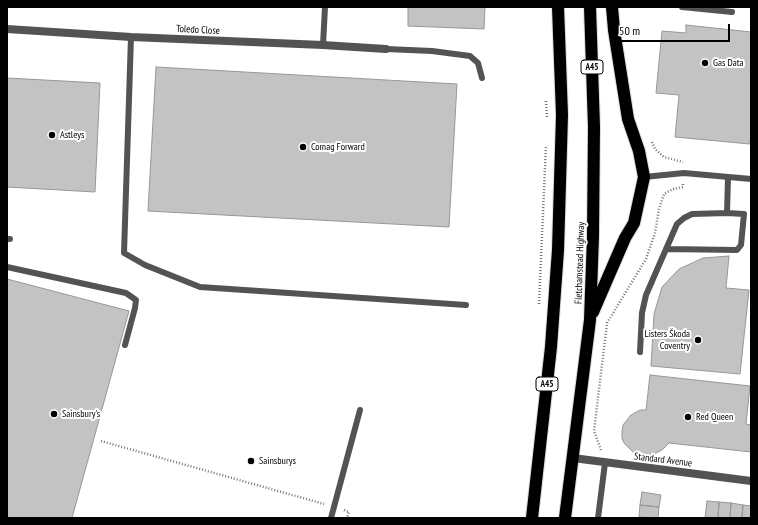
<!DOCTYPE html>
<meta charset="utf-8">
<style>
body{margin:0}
#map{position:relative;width:758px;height:525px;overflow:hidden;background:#fff;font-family:"PT Sans Narrow",sans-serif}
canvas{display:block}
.frame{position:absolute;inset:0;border:8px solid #000;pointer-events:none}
.scale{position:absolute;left:612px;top:24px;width:118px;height:18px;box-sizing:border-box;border:2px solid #000;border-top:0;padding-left:5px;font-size:12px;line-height:14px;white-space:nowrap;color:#000;-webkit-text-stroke:3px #fff;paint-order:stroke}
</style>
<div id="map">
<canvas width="758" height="525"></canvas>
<div class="frame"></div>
<div class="scale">50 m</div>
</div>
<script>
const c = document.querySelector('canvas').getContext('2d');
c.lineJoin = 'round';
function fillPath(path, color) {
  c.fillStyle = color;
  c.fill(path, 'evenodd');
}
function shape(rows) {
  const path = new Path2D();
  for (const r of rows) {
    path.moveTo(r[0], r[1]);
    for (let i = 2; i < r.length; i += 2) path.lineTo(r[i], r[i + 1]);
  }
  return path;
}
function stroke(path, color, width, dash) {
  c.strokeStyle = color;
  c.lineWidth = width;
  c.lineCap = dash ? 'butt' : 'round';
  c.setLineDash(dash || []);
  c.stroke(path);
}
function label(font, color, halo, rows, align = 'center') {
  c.font = font + ' "PT Sans Narrow",sans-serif';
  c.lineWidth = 4;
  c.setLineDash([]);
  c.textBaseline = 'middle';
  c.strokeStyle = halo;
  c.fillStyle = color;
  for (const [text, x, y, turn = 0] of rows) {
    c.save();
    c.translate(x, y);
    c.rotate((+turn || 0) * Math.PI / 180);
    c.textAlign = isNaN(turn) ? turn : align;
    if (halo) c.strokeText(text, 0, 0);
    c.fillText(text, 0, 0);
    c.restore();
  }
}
const building = shape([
 [408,7,485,7,484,29,408,26,408,7],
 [686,25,751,32,751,132,750,144,675,137,679,95,656,93,662,31,686,33,686,25],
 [156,67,457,84,449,227,148,211,156,67],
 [7,78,100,83,95,192,7,187,7,78],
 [729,256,726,288,749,290,740,374,651,366,654,314,662,287,679,269,703,258,729,256],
 [7,279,129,311,72,518,7,518,7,279],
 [650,375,750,386,746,424,751,425,751,452,669,443,662,450,652,455,640,455,633,452,624,443,622,438,622,431,623,425,631,415,640,410,646,410,650,375],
 [642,492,661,495,659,507,640,505,642,492],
 [707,501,719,502,718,518,705,518,707,501],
 [719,502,731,503,730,518,718,518,719,502],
 [731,503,743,505,742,518,730,518,731,503],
 [640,505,659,507,658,518,639,517,640,505],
 [743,505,751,506,751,518,742,518,743,505]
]);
fillPath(building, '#c3c3c3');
stroke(building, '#979797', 1);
const highway = shape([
 [593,312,625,238,634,223,644,177,639,151,628,119,614,30,612,7],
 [532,518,551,347,558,250,562,115,558,7],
 [565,518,590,320,593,236,594,127,590,7]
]);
stroke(highway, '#dbdbdb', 14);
stroke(shape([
 [546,101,547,118],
 [652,142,655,149,664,157,683,162],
 [539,304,546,145],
 [101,441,324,504],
 [601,450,594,431,607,323,646,259,655,233,659,209,664,194,673,189,683,187,683,183],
 [344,510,349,512,347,518]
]), '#757575', 2.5, [1, 2]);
stroke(shape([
 [682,7,732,12],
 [131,37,124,253,145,265,200,287,466,305],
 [323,45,325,7],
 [386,49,432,51,470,56,478,63,482,78],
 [644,177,684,173,751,179],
 [7,239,10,239],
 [666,249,737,250,741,245,744,214,727,213],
 [7,267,126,293,136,300,135,308,125,345],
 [640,352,642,313,646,295,677,224,684,218,692,214,727,213,728,177],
 [331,518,360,410],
 [598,518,605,463]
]), '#535353', 6);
stroke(shape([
 [7,29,131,37,323,45,386,49],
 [573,458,751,481]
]), '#535353', 8);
stroke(highway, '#000', 12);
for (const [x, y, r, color] of [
 [705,63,4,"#000"],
 [52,135,4,"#000"],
 [303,147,4,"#000"],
 [698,340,4,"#000"],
 [54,414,4,"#000"],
 [688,417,4,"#000"],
 [251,461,4,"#000"]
]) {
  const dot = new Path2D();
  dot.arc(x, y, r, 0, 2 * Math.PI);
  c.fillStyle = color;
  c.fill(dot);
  stroke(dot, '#fff', 1.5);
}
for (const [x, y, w] of [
 [592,67,22],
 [547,384,22]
]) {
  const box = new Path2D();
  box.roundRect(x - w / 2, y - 7, w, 14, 3);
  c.fillStyle = '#fff';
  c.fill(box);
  stroke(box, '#000', 1);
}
label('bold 9px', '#000', null, [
 ["A45",592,67],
 ["A45",547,384]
]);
label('10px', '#000', '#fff', [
 ["Toledo Close",198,30,3],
 ["Fletchamstead Highway",580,263,-88],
 ["Standard Avenue",663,460,7]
]);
label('10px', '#000', '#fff', [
 ["Gas Data",713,63],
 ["Astleys",60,135],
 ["Comag Forward",311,147],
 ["Listers Škoda",690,334,"right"],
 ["Coventry",690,346,"right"],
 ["Sainsbury's",62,414],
 ["Red Queen",696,417],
 ["Sainsburys",259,461]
], 'left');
</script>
